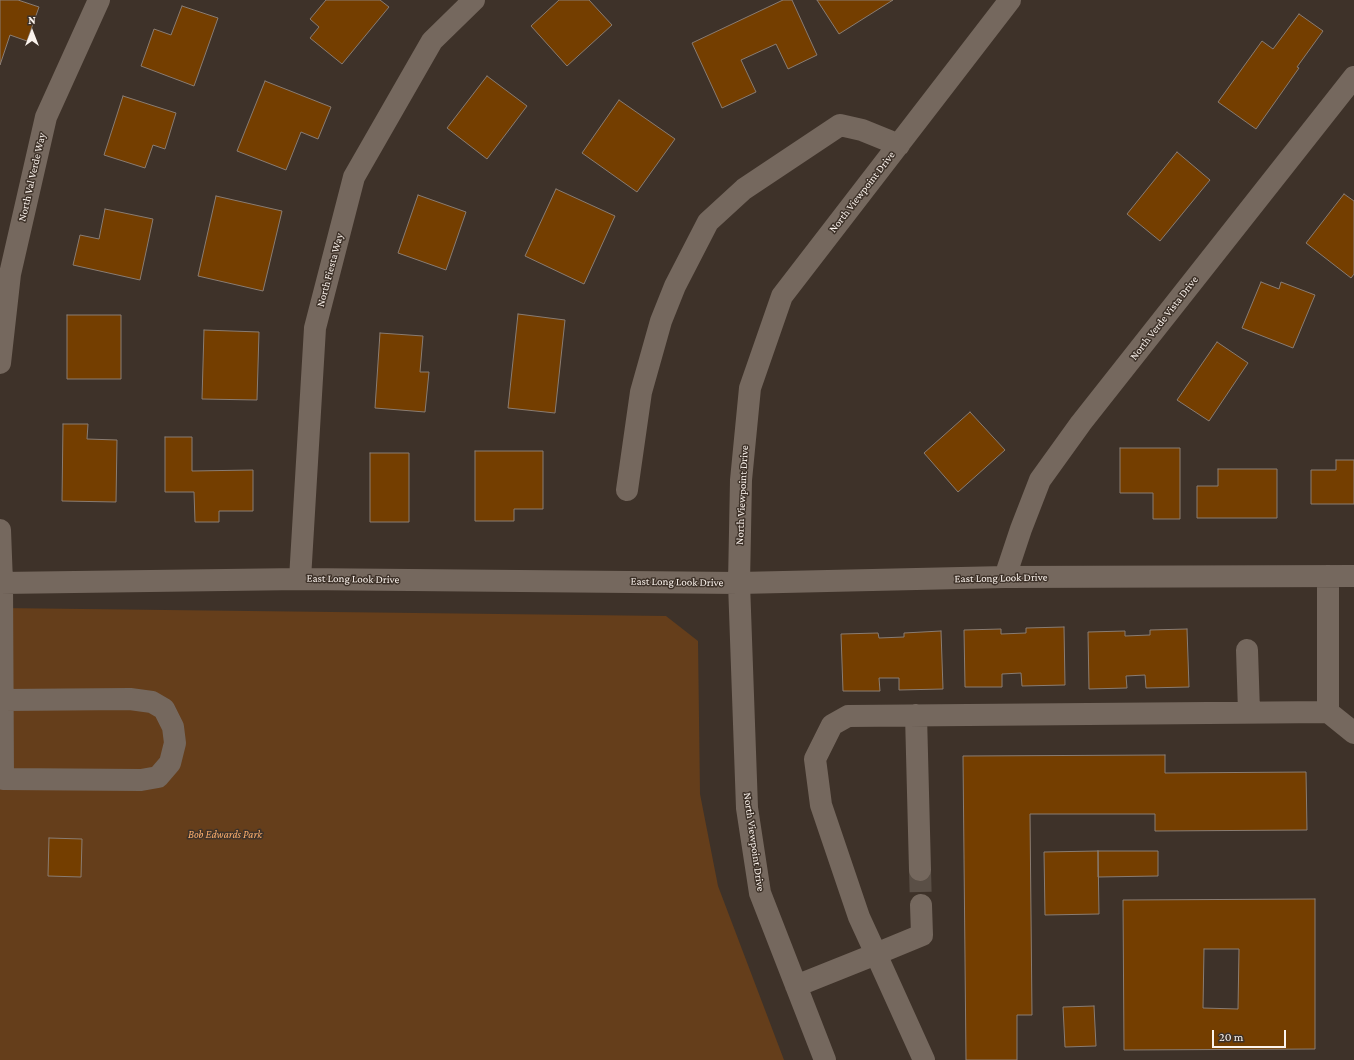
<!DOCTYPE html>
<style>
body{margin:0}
#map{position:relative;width:1354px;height:1060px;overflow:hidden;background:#3e3229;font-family:"Crimson Pro",serif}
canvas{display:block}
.north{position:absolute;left:12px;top:12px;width:40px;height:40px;-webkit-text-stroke:3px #3e3229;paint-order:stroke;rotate:0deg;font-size:11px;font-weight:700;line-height:16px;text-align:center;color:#fbf3ed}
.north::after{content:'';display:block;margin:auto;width:14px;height:18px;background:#fbf3ed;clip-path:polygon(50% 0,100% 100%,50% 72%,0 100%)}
.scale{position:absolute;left:1212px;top:1030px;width:74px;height:18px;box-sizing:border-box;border:2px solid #fbf3ed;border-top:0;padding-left:5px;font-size:12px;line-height:14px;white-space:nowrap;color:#fbf3ed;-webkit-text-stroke:3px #3e3229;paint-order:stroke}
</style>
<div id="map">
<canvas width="1354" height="1060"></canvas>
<div class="north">N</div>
<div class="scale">20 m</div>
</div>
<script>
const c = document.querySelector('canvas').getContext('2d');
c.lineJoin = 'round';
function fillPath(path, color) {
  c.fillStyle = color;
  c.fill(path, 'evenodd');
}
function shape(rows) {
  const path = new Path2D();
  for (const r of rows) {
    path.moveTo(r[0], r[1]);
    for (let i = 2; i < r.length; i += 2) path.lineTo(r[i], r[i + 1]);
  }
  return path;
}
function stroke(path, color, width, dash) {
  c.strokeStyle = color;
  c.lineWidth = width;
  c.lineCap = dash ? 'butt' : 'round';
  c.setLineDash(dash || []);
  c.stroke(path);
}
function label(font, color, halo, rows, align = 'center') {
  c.font = font + ' "Crimson Pro",serif';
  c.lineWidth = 3;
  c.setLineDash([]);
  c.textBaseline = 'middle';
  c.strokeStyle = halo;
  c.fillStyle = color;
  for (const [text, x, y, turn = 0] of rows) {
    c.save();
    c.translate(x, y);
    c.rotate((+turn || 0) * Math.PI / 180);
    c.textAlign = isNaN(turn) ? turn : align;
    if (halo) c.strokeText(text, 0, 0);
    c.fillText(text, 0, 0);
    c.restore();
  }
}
fillPath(shape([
 [0,608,666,616,698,641,700,794,718,886,784,1060,0,1060]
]), '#653e1b');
const building = shape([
 [0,0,18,0,39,7,27,41,10,35,0,65,0,0],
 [326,0,380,0,389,7,342,64,310,38,319,27,310,19,326,0],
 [559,0,589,0,612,25,567,66,531,26,559,0],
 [783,0,792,0,817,55,788,69,776,44,741,60,756,92,722,108,692,43,783,0],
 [817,0,893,0,839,34,817,0],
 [182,6,218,18,194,86,141,66,154,29,171,35,182,6],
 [1299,14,1323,31,1297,67,1299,68,1256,129,1218,102,1262,41,1273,49,1299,14],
 [487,76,527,106,487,159,447,128,487,76],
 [265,81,331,107,318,139,301,132,286,170,237,151,265,81],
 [123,96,176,113,165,149,153,145,145,168,104,155,123,96],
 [619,100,675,139,637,192,582,153,619,100],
 [1177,152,1210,180,1160,241,1127,214,1177,152],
 [556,189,615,216,584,284,525,256,556,189],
 [1344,194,1354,201,1354,274,1351,278,1306,243,1344,194],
 [418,195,466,212,446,270,398,253,418,195],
 [216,196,282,211,263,291,198,276,216,196],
 [105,209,153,219,140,280,73,265,80,235,99,239,105,209],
 [1261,282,1279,289,1281,282,1315,295,1293,348,1242,328,1261,282],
 [518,314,565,320,555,413,508,408,518,314],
 [67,315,121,315,121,379,67,379,67,315],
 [204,330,259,332,257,400,202,399,204,330],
 [380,333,423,336,420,372,429,372,425,412,375,408,380,333],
 [1217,342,1248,363,1209,421,1177,400,1217,342],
 [970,412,1005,450,958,492,924,453,970,412],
 [63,424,88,424,87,439,117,440,116,502,62,501,63,424],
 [165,437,192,437,192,471,253,470,253,511,219,511,219,522,195,522,194,492,165,492,165,437],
 [1120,448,1180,448,1180,519,1153,519,1153,493,1120,493,1120,448],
 [475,451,543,451,543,509,514,509,514,521,475,521,475,451],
 [370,453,409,453,409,522,370,522,370,453],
 [1336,460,1354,460,1354,504,1311,504,1311,470,1336,470,1336,460],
 [1218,469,1277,469,1277,518,1197,518,1197,486,1218,486,1218,469],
 [1064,627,1065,685,1022,686,1021,673,1002,674,1002,687,965,687,964,630,1001,629,1001,634,1026,633,1026,628,1064,627],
 [1187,629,1189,687,1146,688,1145,675,1126,676,1127,688,1089,689,1088,632,1125,631,1125,636,1150,635,1150,630,1187,629],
 [941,631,943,689,899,690,899,678,879,678,880,691,843,691,841,634,878,633,879,638,904,637,904,633,941,631],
 [1165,755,1165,773,1306,772,1307,830,1155,831,1155,814,1030,814,1032,1015,1017,1015,1017,1060,966,1060,963,756,1165,755],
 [49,838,82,839,81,877,48,876,49,838],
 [1098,851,1158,851,1158,876,1098,877,1098,851],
 [1098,851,1099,914,1045,915,1044,852,1098,851],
 [1315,899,1315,1049,1124,1050,1123,900,1315,899],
 [1204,949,1239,949,1238,1009,1203,1008,1204,949],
 [1094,1006,1096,1046,1065,1047,1063,1007,1094,1006]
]);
fillPath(building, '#743e00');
stroke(building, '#897c72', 1);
stroke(shape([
 [920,870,921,905]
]), '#5a4f46', 22, [22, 11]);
stroke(shape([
 [0,363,10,274,46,117,99,0],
 [627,490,641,392,661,321,675,286,708,222,744,189,840,125,862,130,899,145],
 [0,530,2,583,3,779,141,780,158,777,170,763,175,743,173,727,164,709,152,702,130,699,3,700],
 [1005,577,1021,529,1040,480,1081,423,1354,77],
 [300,579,315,328,354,177,432,41,474,0],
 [0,583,300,579,739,583,1005,577,1354,576],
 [1247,650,1249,712],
 [1328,712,1354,733],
 [916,715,920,870],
 [921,905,922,935,876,954,924,1060],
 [796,986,876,954,859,917,821,805,815,759,832,725,848,716,1328,712,1328,576],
 [825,1060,760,893,747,808,739,583,741,480,750,388,782,296,1010,0]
]), '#75685e', 22);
label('11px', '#fbf3ed', '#3e3229', [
 ["North Val Verde Way",32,177,-77],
 ["North Viewpoint Drive",862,192,-52],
 ["North Fiesta Way",330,270,-75],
 ["North Verde Vista Drive",1164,318,-52],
 ["North Viewpoint Drive",742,495,-87],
 ["East Long Look Drive",1001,578,-1],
 ["East Long Look Drive",353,579,1],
 ["East Long Look Drive",677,582,1],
 ["North Viewpoint Drive",754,842,82]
]);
label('italic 11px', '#fcae6c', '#3e3229', [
 ["Bob Edwards Park",225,835]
]);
</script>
